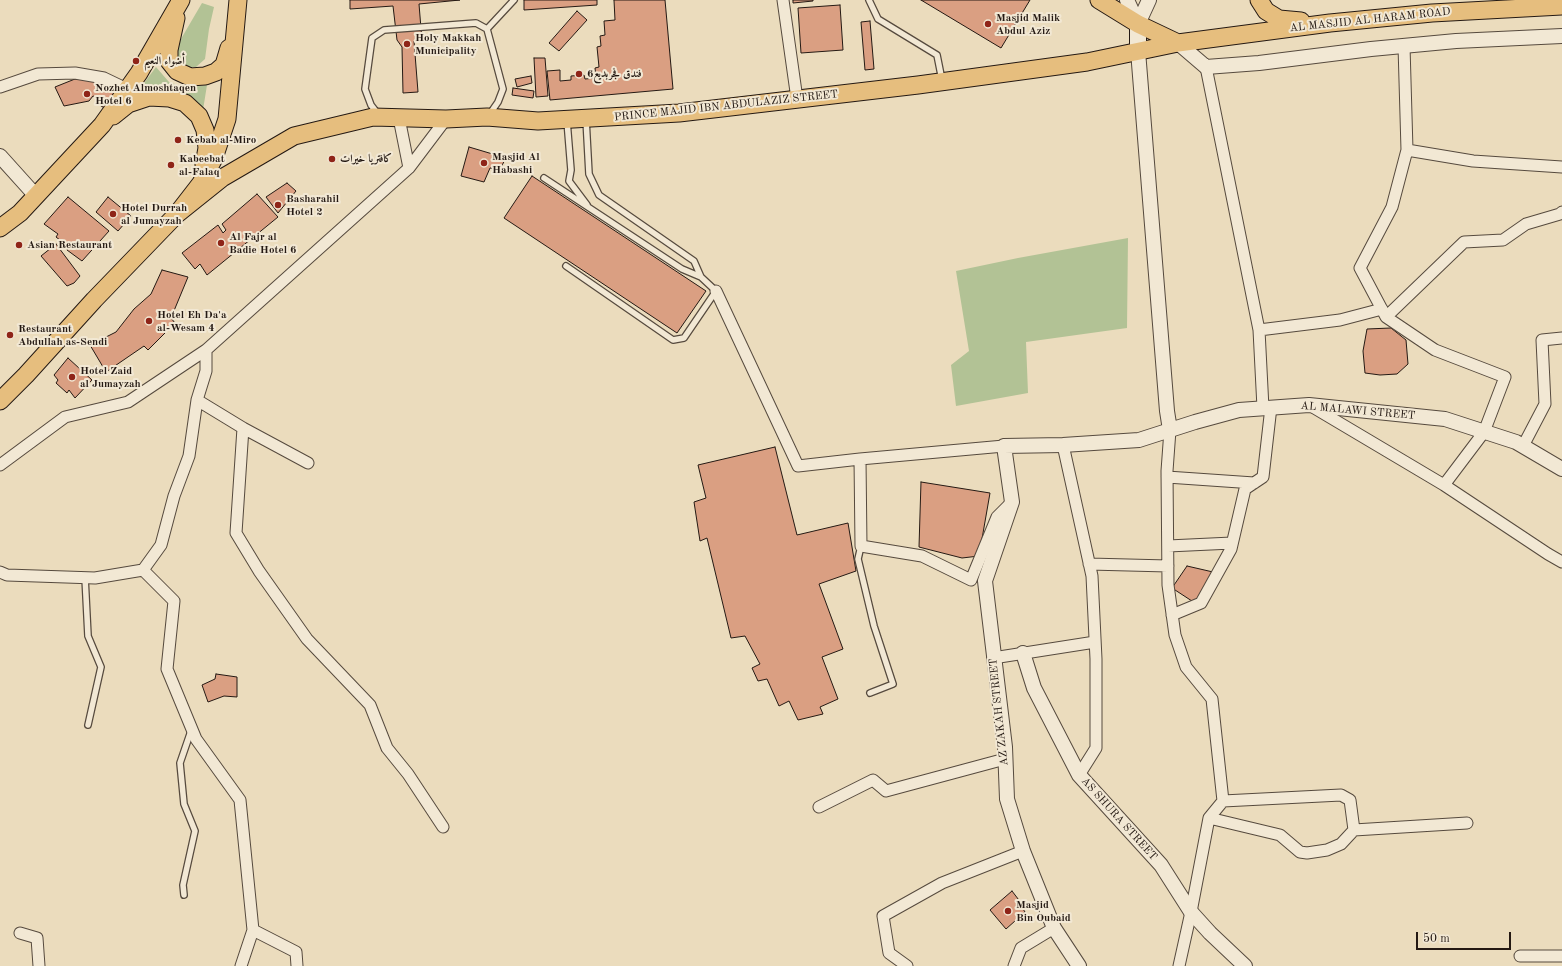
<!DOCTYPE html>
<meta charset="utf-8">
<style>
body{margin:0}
#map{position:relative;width:1562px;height:966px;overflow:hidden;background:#ebdcbd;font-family:"Old Standard TT",serif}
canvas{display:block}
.scale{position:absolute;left:1416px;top:932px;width:95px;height:18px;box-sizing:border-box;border:2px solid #241913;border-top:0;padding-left:5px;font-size:12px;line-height:14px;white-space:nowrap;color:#241913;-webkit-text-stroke:3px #f2e8d4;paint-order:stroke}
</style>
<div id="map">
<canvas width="1562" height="966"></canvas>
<div class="scale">50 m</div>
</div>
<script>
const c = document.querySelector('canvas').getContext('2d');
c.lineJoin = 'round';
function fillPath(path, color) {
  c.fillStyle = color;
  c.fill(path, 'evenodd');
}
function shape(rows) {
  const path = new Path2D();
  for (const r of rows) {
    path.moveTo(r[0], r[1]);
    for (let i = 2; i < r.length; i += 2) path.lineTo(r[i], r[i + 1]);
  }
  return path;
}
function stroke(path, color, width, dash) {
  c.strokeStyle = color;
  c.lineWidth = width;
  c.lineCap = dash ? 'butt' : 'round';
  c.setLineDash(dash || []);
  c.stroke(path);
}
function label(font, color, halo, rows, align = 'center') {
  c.font = font + ' "Old Standard TT",Amiri,serif';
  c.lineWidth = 4;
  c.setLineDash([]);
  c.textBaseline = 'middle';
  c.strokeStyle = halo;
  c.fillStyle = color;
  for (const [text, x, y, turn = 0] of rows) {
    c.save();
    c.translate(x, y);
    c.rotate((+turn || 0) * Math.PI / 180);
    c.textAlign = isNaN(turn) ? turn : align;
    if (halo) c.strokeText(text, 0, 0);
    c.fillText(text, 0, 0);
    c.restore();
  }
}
fillPath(shape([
 [202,3,214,7,209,29,205,59,196,67,186,67,178,59,177,49,178,44],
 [156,67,169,82,186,88,207,85,203,110,183,94,169,89,141,87],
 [1128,238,1127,328,1026,342,1028,393,956,406,951,365,969,351,956,271,1018,258]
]), '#b2c295');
const building = shape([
 [350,0,460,0,419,4,422,41,414,41,418,92,403,93,402,47,397,40,393,6,350,9,350,0],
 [524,0,597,0,597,5,524,10,524,0],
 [614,0,665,0,673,89,550,100,547,71,560,70,560,81,571,80,571,76,584,75,585,79,596,78,595,68,599,67,597,47,601,46,600,36,605,35,604,21,615,20,614,0],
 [793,0,813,0,813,1,793,3,793,0],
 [921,0,1030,0,1001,48,921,0],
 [840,5,843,50,801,53,798,8,840,5],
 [577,11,587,20,559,51,549,43,577,11],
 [870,21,874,69,865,70,861,22,870,21],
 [534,58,545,58,548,96,536,97,534,58],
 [531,76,532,83,517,87,515,79,531,76],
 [75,79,98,81,117,88,106,109,98,104,99,98,93,96,89,101,64,106,55,87,75,79],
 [513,88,534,91,533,98,512,95,513,88],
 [469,147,506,158,500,169,490,168,484,182,461,176,469,147],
 [532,176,706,291,677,333,504,218,532,176],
 [287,183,296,191,278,213,266,197,287,183],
 [257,194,278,217,207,275,200,264,195,269,182,253,218,225,223,233,226,230,222,224,257,194],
 [68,197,109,231,82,261,67,250,69,247,56,237,58,234,44,224,68,197],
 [108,197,131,216,118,231,96,212,108,197],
 [56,244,80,276,74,283,67,286,41,256,56,244],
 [162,270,188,277,171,318,175,323,148,350,144,346,106,372,90,345,116,332,134,309,151,294,162,270],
 [1391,328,1406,340,1408,364,1397,374,1380,375,1365,373,1363,351,1367,329,1391,328],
 [68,358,92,380,75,398,69,390,67,393,56,383,58,380,54,375,68,358],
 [775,447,797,535,848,523,856,571,819,584,843,649,822,657,838,699,820,707,823,714,798,720,789,701,779,706,767,679,758,681,752,668,760,664,745,636,731,638,707,538,700,541,694,502,706,498,698,465,775,447],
 [921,482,990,493,979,556,962,558,919,547,921,482],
 [1187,566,1213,572,1195,603,1172,588,1187,566],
 [216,674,237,677,237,697,224,696,208,702,202,685,215,679,216,674],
 [1012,891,1025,908,1023,909,1025,912,1006,929,990,910,1012,891]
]);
fillPath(building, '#da9f82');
stroke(building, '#241913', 1);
const service = shape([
 [869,0,878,19,937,55,942,80],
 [487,29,514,0],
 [378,114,371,105,365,89,372,38,384,30,476,23,487,29,503,89,498,102,489,115],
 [586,119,589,174,599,195,694,261,701,277],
 [567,121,571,170,569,181,587,205],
 [544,178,682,269,701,277,716,291,684,338,673,340,566,266],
 [861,546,858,559,874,626,893,684,870,693],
 [85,577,88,636,101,667,88,725],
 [184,895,183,885,195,831,184,804,180,763,191,731]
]);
const minor = shape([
 [783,0,797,99],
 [1404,46,1407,150,1392,207,1360,268,1386,317,1435,350,1505,377,1484,432,1444,485],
 [1206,67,1259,330,1263,408],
 [0,87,38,74,75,73,104,78,127,89],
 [399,118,409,168],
 [1407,150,1473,161,1562,167],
 [716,291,798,466,860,459],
 [1386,317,1464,242,1503,240,1526,224,1560,214,1562,212],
 [1259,330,1340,320,1382,309],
 [197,400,243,428,236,533,259,571,307,639,370,705,387,748,408,774,443,827],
 [1311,406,1444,485,1548,554,1562,562],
 [243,428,308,463],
 [1170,430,1167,471,1168,585,1175,635,1186,667,1212,699,1223,801,1209,818,1191,912,1179,966],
 [1063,445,1092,576,1096,659,1096,748,1079,775],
 [1004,446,860,459,861,546,922,556,971,580,997,517,1011,503],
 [1523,446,1545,404,1542,340,1562,338],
 [0,465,65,417,128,402,206,350,409,168,446,119],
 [1167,477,1254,483],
 [1168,546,1232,543],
 [1089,564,1168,566],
 [143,570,174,601,167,669,196,739,240,800,253,930,241,966],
 [0,572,7,575,95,578,143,570,161,545,174,496,189,456,197,400,206,371,206,350],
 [1172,615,1201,603,1231,549,1245,489,1263,477,1271,407],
 [993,658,1095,642],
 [1223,801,1341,795,1350,800,1354,830],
 [819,807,873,780,886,791,1005,759],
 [1209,818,1280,835,1300,852,1307,853,1327,850,1341,844,1354,830,1467,823],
 [253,930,296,952,297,966],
 [20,933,37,938,39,966],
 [1520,956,1562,956],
 [907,966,889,953,883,916,942,883,1023,851],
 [1014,966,1021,948,1054,928]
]);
const tertiary = shape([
 [1127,0,1138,24],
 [1138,24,1149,0],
 [1178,43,1206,67,1259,63,1371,49,1456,41,1562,36],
 [1138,51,1167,411,1170,430],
 [0,156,36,196],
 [1023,653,1034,688,1079,775,1161,865,1191,912,1210,933,1245,966],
 [1079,966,1054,928,1023,851,1007,799,1005,747,985,581,1012,502,1004,446,1063,445,1139,440,1195,422,1239,410,1309,405,1445,419,1516,442,1562,469]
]);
const secondary = shape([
 [1138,51,1138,24]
]);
const primary = shape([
 [1099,0,1138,24,1178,43],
 [1259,0,1266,11,1279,19,1301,21],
 [176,18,169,50,169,61,177,71,190,77,205,76,216,72,224,65,229,48],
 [113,116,128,104,149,97,169,98,185,103,199,116,205,130,207,148,204,165],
 [177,214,222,178,294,136,373,117,446,119,487,117,538,121,679,113,918,85,1087,62,1178,43,1330,23,1432,13,1562,6],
 [0,228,20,213,102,125,139,73,181,0],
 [0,401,26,375,94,300,177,214,201,183,214,158,227,119,238,0]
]);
stroke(service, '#564a3e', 8);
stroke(minor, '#564a3e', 13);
stroke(tertiary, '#564a3e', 16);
stroke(secondary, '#241913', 18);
stroke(primary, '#241913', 19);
stroke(service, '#f2e8d4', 5.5);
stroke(minor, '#f2e8d4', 11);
stroke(tertiary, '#f2e8d4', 14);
stroke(secondary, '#f2e8d4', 16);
stroke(primary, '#e6be7e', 17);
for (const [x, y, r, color] of [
 [988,24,4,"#8f2418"],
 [407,44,4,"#8f2418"],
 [136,61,4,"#8f2418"],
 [579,74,4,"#8f2418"],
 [87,94,4,"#8f2418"],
 [178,140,4,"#8f2418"],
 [332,159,4,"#8f2418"],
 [484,163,4,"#8f2418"],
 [171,165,4,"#8f2418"],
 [278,205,4,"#8f2418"],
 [113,214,4,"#8f2418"],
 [221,243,4,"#8f2418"],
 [19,245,4,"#8f2418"],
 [149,321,4,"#8f2418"],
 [10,335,4,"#8f2418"],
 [72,377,4,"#8f2418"],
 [1008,911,4,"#8f2418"]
]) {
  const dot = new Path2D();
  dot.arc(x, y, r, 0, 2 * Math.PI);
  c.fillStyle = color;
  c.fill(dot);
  stroke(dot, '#f2e8d4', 1.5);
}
label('bold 11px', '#241913', '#f2e8d4', [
 ["Masjid Malik",996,18],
 ["Abdul Aziz",996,31],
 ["Holy Makkah",415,38],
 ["Municipality",415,51],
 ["أضواء النعيم",144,61],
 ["فندق فجربديع6",587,74],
 ["Nozhet Almoshtaqen",95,88],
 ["Hotel 6",95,101],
 ["Kebab al-Miro",186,140],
 ["Masjid Al",492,157],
 ["Habashi",492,170],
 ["Kabeebat",179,159],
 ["al-Falaq",179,172],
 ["كافتريا خيرات",340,159],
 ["Basharahil",286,199],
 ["Hotel 2",286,212],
 ["Hotel Durrah",121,208],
 ["al Jumayzah",121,221],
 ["Al Fajr al",229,237],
 ["Badie Hotel 6",229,250],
 ["Asian Restaurant",27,245],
 ["Hotel Eh Da'a",157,315],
 ["al-Wesam 4",157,328],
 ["Restaurant",18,329],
 ["Abdullah as-Sendi",18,342],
 ["Hotel Zaid",80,371],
 ["al Jumayzah",80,384],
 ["Masjid",1016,905],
 ["Bin Oubaid",1016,918]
], 'left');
label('11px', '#241913', '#f2e8d4', [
 ["AL MASJID AL HARAM ROAD",1370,20,-6],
 ["PRINCE MAJID IBN ABDULAZIZ STREET",726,106,-6],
 ["AL MALAWI STREET",1358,411,5],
 ["AZ ZAKAH STREET",999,712,-96],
 ["AS SHURA STREET",1119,819,48]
]);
</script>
